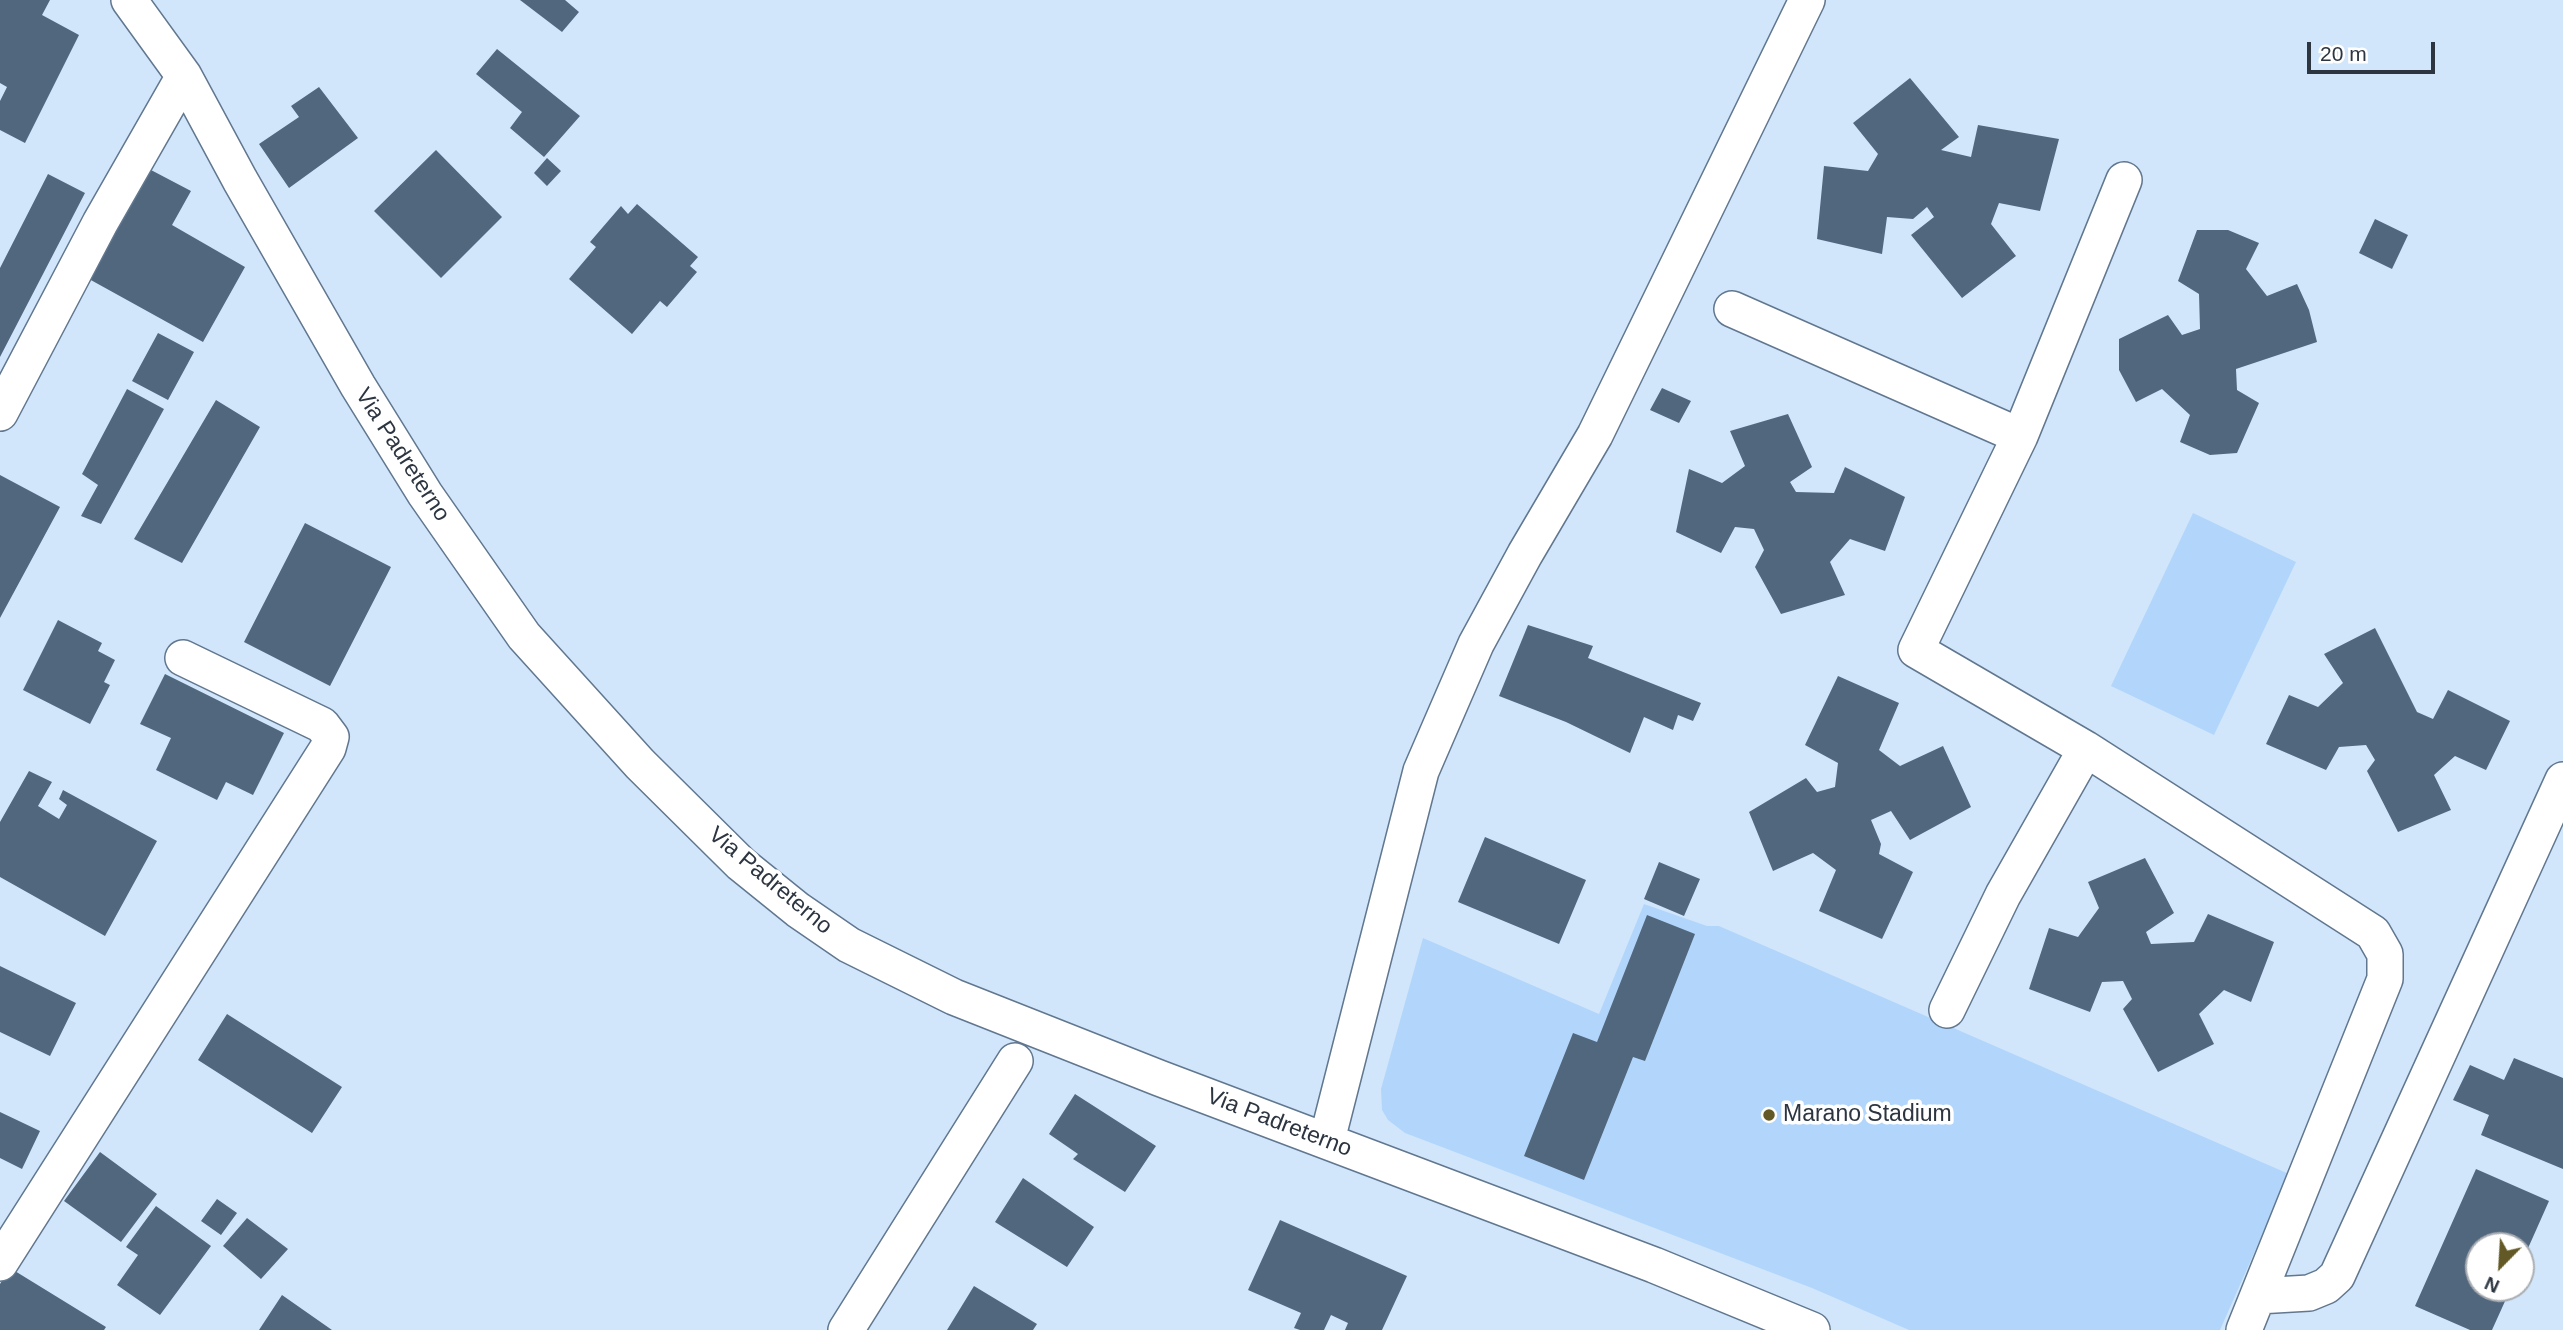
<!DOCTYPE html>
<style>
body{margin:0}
#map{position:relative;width:2563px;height:1330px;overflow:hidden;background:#d1e6fb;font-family:Arial,sans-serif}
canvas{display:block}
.north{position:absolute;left:2465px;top:1232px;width:70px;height:70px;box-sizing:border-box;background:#fff;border:2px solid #abaeb3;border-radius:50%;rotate:204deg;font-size:19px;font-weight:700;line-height:28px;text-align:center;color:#2c3540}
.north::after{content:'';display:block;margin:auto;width:24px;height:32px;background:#635926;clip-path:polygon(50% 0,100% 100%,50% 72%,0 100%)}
.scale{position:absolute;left:2307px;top:42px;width:128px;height:32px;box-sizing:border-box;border:4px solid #2c3540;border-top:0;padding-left:9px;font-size:21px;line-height:24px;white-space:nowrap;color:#2c3540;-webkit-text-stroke:5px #fff;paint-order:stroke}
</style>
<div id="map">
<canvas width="2563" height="1330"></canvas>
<div class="north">N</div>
<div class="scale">20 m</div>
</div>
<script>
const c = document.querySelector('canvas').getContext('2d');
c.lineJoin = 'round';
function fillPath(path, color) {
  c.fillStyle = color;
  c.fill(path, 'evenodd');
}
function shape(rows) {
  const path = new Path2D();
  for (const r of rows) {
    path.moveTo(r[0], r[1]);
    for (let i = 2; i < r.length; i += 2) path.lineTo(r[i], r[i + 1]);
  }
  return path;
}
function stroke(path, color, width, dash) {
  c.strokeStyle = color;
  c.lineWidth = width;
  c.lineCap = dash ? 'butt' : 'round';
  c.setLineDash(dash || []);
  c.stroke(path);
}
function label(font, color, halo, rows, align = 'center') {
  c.font = font + ' Arial,sans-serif';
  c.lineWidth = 7;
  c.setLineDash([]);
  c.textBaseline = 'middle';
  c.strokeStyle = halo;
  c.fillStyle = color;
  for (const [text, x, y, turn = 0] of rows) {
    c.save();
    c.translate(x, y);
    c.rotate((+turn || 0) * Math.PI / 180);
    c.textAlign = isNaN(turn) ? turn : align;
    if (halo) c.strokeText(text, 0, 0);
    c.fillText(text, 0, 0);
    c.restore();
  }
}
fillPath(shape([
 [2193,513,2296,562,2214,735,2111,686],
 [1644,904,1707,926,1719,926,2289,1174,2220,1330,1909,1330,1812,1288,1405,1133,1388,1120,1382,1110,1381,1089,1423,938,1599,1014]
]), '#b2d6fb');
fillPath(shape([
 [0,0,50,0,42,15,79,35,25,143,0,130,0,101,7,87,0,83],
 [520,0,565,0,579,12,562,32],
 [497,49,580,116,544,157,510,128,522,112,476,74],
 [1910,78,1959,137,1941,150,1971,157,1978,125,2059,139,2040,211,1999,203,1991,224,2016,256,1962,298,1911,235,1934,217,1927,207,1913,219,1887,217,1882,254,1817,239,1824,166,1868,171,1878,154,1853,123],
 [319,87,358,138,289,188,259,144,299,117,291,106],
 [436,150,502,217,441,278,374,211],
 [547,158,561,171,547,186,534,173],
 [151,170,191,191,172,225,245,267,203,342,89,279],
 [48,174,85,193,0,357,0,268],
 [637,204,698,257,690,266,697,272,667,307,660,301,632,334,569,279,596,247,590,242,621,206,628,214],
 [2375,219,2408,235,2392,269,2359,253],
 [2197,230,2228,230,2259,243,2246,269,2267,296,2297,284,2309,310,2317,342,2236,369,2237,390,2259,403,2237,453,2210,455,2180,442,2190,415,2162,389,2136,402,2119,370,2119,339,2168,315,2182,335,2200,329,2199,294,2178,281],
 [158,333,194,352,168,400,132,381],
 [1662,388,1691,401,1679,423,1650,410],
 [127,389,164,409,101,524,81,516,98,485,82,474],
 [216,400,260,427,182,563,134,539],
 [1788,414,1812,467,1790,482,1796,492,1834,493,1845,467,1905,497,1885,551,1850,539,1830,562,1845,595,1781,614,1755,567,1764,550,1754,529,1735,527,1721,553,1676,532,1689,469,1722,483,1745,466,1730,431],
 [0,475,60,507,0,618],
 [305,523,391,567,330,686,244,642],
 [58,620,102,643,98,651,115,660,104,682,110,685,90,724,23,690],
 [1528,625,1593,646,1588,658,1701,703,1693,721,1678,715,1673,730,1644,717,1630,753,1566,722,1499,696],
 [2375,628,2417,712,2433,719,2448,690,2510,721,2486,770,2455,756,2434,775,2451,810,2398,832,2367,771,2375,760,2366,745,2339,747,2326,770,2266,744,2289,695,2318,707,2343,683,2324,654],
 [165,674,284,733,253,795,226,782,217,800,156,770,171,738,140,724],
 [1838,676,1899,703,1879,750,1900,766,1943,746,1971,807,1910,840,1891,811,1871,820,1881,844,1879,854,1913,872,1882,939,1819,911,1836,870,1813,853,1773,871,1749,812,1806,778,1817,792,1835,787,1838,763,1805,745],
 [29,771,52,782,38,806,59,819,67,805,59,799,63,790,157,841,105,936,0,877,0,822],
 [1485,837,1586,880,1559,944,1458,902],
 [2145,858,2174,913,2146,932,2151,944,2194,942,2208,914,2274,942,2251,1002,2224,990,2199,1014,2214,1044,2158,1072,2123,1009,2132,999,2123,981,2102,982,2090,1012,2029,989,2049,928,2078,937,2099,908,2088,882],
 [1659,862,1700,879,1684,916,1644,899],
 [1647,915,1695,934,1645,1061,1633,1057,1584,1180,1524,1156,1573,1033,1597,1042],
 [0,966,76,1003,50,1056,0,1032],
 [227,1014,342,1087,312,1133,198,1060],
 [2514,1058,2563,1078,2563,1169,2481,1135,2489,1115,2453,1100,2470,1065,2504,1080],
 [1075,1094,1156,1146,1125,1192,1073,1159,1078,1154,1049,1134],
 [0,1112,40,1131,22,1169,0,1158],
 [100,1152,157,1194,121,1242,64,1201],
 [2476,1169,2549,1201,2521,1264,2521,1246,2479,1246,2479,1288,2511,1288,2492,1330,2470,1330,2415,1306],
 [1023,1178,1094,1227,1067,1267,995,1222],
 [217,1199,237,1213,221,1235,201,1221],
 [156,1206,211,1246,160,1315,117,1285,138,1255,126,1247],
 [247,1218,288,1249,261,1279,223,1246],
 [1280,1220,1407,1276,1382,1330,1345,1330,1348,1323,1331,1315,1324,1330,1300,1330,1294,1328,1301,1313,1248,1290],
 [10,1268,106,1327,104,1330,0,1330,0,1284],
 [974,1286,1037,1324,1033,1330,947,1330],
 [282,1295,332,1330,259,1330]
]), '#51677e');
const minor = shape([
 [129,0,184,76,240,180,358,386,425,494,524,636,640,764,741,864,798,910,849,945,954,997,1159,1078,1654,1265,1812,1330],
 [2124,180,2020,436,1916,650,2086,749,2373,933,2385,954,2385,979,2244,1330],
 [1732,309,2020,436],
 [0,413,100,223,184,76],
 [1947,1010,2003,895,2086,749],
 [1327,1140,1421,771,1476,644,1525,554,1595,435,1807,0],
 [0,1263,328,748,331,737,322,725,183,658],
 [2258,1296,2309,1293,2326,1286,2337,1276,2563,780],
 [846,1330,1015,1061]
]);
stroke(minor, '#60778f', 38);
stroke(minor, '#fff', 35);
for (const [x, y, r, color] of [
 [1769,1115,7,"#635926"]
]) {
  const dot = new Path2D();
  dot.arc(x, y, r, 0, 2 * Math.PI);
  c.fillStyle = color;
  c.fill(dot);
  stroke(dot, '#fff', 2.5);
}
label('23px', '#2c3540', '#fff', [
 ["Via Padreterno",402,455,57],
 ["Via Padreterno",770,881,40],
 ["Via Padreterno",1279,1123,21]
]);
label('23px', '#2c3540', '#fff', [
 ["Marano Stadium",1783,1115]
], 'left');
</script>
